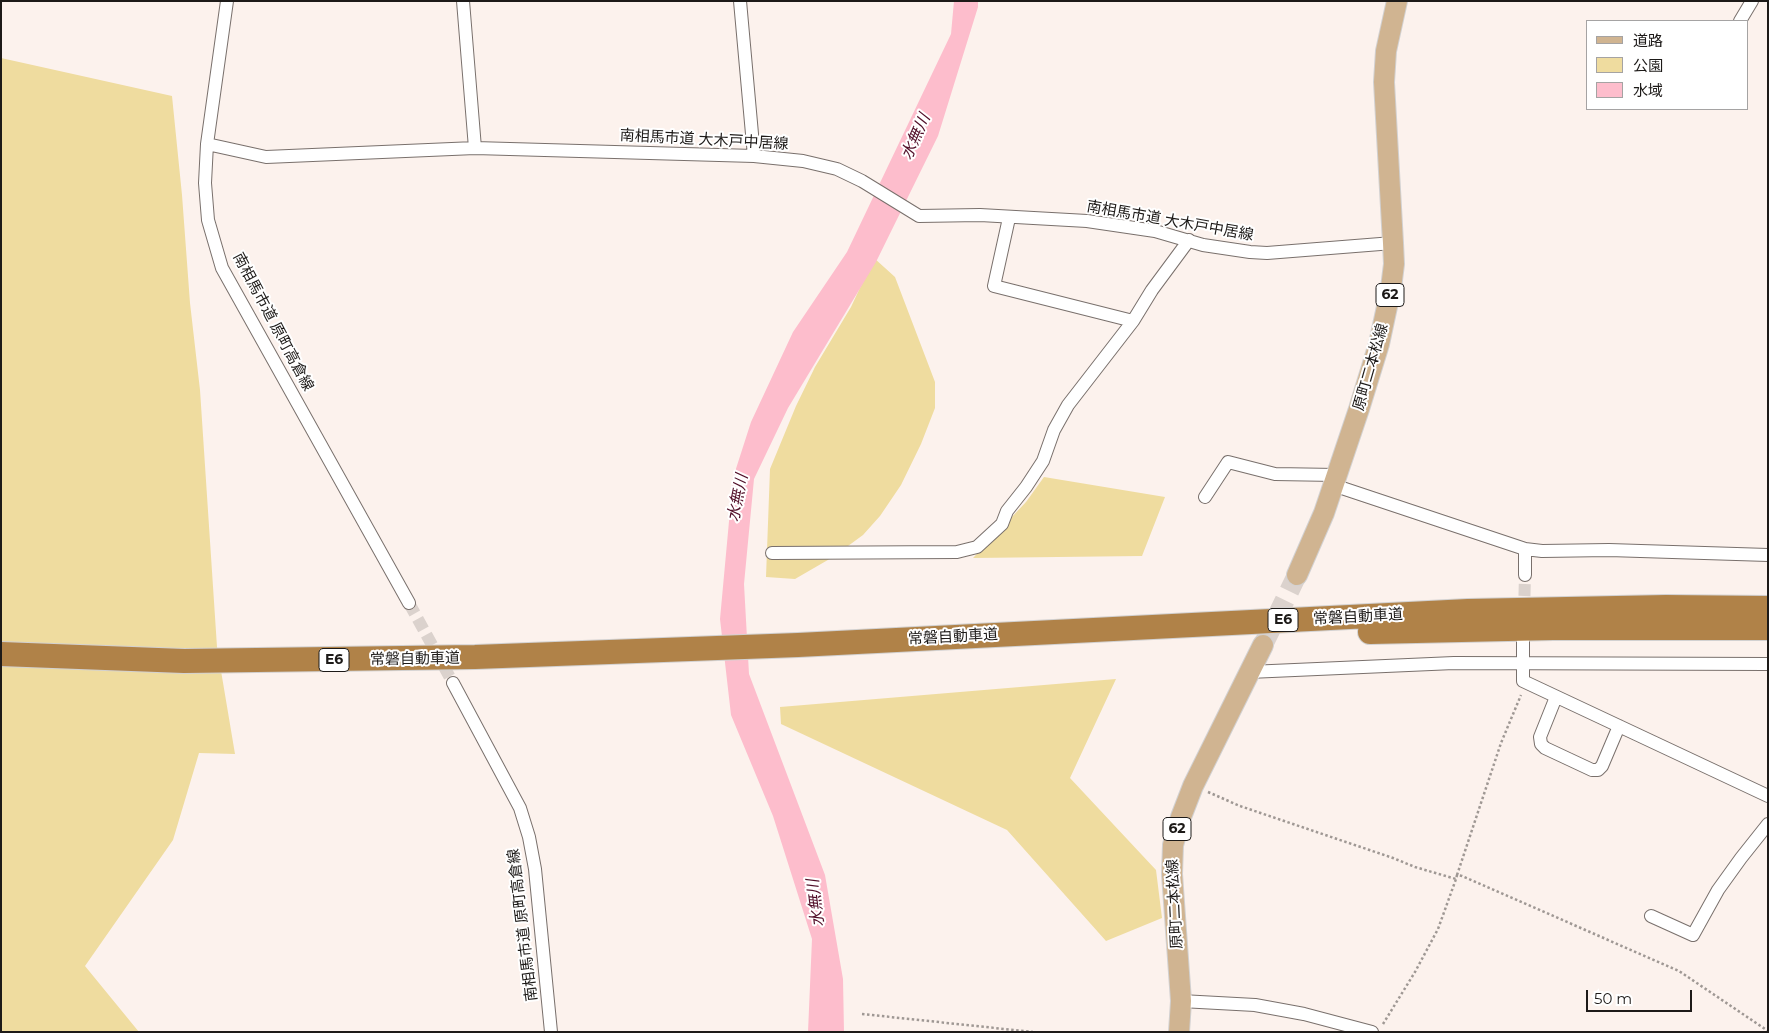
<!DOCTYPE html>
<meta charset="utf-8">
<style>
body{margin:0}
#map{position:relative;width:1769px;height:1033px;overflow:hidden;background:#fcf2ed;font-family:Montserrat,"Noto Sans JP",sans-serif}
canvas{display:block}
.frame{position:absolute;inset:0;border:2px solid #1d1a18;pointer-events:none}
.legend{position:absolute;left:1586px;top:20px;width:162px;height:90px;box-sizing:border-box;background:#fff;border:1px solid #a5a3a3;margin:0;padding:6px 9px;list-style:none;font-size:15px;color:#1d1a18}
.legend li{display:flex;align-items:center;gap:10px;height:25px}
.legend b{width:25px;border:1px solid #a5a3a3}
.scale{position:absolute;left:1586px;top:990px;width:106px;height:22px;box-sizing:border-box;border:2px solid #1d1a18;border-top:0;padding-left:6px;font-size:15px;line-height:18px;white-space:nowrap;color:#1d1a18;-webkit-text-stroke:4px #fff;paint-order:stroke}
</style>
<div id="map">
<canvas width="1769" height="1033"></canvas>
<div class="frame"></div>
<ul class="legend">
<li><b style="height:6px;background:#d0b491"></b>道路</li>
<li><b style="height:14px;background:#efdc9f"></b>公園</li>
<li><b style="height:14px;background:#fdbdcc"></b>水域</li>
</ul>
<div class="scale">50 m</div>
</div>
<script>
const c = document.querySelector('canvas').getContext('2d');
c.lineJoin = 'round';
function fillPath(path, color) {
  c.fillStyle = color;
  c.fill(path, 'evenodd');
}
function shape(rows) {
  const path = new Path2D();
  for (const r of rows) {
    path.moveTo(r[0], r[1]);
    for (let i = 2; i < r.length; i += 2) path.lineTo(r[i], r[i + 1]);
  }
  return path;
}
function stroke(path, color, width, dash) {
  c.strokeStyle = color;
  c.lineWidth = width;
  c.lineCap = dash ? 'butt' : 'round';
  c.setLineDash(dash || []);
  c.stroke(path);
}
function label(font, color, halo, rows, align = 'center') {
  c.font = font + ' Montserrat,"Noto Sans JP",sans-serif';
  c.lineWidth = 4;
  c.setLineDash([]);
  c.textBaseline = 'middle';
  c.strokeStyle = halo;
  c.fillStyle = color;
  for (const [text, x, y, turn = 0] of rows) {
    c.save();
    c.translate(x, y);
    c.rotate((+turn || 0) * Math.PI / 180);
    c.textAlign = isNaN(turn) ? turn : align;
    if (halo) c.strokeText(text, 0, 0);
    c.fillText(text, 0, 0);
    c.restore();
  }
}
fillPath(shape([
 [1,58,172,96,182,195,190,303,200,390,217,647,235,754,199,753,173,840,85,966,139,1032,1,1032],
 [874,258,895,277,935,382,935,408,921,444,901,485,880,516,863,535,833,557,795,579,766,577,770,469,796,406,815,367,851,307],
 [1044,477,1165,497,1142,556,973,558,1026,502],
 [1116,679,1070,778,1156,870,1162,918,1106,941,1007,830,781,724,780,707]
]), '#efdc9f');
fillPath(shape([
 [954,1,978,1,978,7,938,136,876,262,788,408,754,479,744,584,749,674,825,875,843,979,844,1032,808,1032,812,939,773,816,731,715,720,619,733,478,751,422,793,332,847,252,951,34]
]), '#fdbdcc');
stroke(shape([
 [409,603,453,683],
 [1524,614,1525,575]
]), '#dbd2cd', 12, [12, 6]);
stroke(shape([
 [1263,645,1297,575]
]), '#dbd2cd', 20, [20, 10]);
const street = shape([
 [227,1,207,144,205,183,208,220,222,268,409,603],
 [463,1,475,148],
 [740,1,754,156],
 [1740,21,1752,1],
 [207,144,266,157,475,148,754,156,803,161,837,169,862,181,919,216,980,215,1087,221,1155,231,1203,245,1250,252,1267,253,1393,243],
 [1009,218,994,286,1133,321],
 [1333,485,1525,549,1542,551,1609,550,1768,555],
 [1205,497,1228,462,1275,474,1336,475],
 [772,553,957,552,977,547,1002,524,1007,511,1026,487,1043,461,1054,430,1068,405,1133,321,1152,290,1189,240],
 [1525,575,1525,549],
 [1523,641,1523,681,1768,796],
 [1249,672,1454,663,1768,664],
 [453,683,520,808,529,837,535,869,551,1032],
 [1556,697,1540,737,1541,744,1545,748,1592,770,1598,770,1602,766,1619,726],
 [1651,916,1693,935,1718,890,1741,858,1768,824],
 [1181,1001,1255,1005,1304,1014,1372,1032]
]);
const primary = shape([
 [1297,575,1324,513,1359,409,1379,344,1391,288,1394,264,1393,243,1384,82,1386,51,1397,1],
 [1179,1032,1181,1001,1172,874,1173,845,1181,817,1193,786,1263,645]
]);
const highway = shape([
 [1370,632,1553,628,1768,628],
 [1,654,184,661,475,657,798,645,1468,611,1666,607,1768,608]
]);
stroke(street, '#79706c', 14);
stroke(primary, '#d2d1d1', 22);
stroke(highway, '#d2d1d1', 26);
stroke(shape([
 [1208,792,1240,806,1393,858,1415,867,1456,879,1457,875,1462,876,1679,971,1768,1031],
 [1457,875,1501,743,1521,695],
 [862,1014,1033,1032],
 [1383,1024,1415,972,1438,929,1456,879]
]), '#9f9894', 2.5, [2.5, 2.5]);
stroke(street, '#fff', 12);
stroke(primary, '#d0b491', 20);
stroke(highway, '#b08248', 24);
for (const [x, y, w] of [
 [1390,295,28],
 [1283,620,30],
 [334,660,30],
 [1177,829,28]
]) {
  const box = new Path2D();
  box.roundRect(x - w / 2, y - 11.5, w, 23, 4);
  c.fillStyle = '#fff';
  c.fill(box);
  stroke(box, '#1d1a18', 1);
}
label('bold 14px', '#1d1a18', null, [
 ["62",1390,295],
 ["E6",1283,620],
 ["E6",334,660],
 ["62",1177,829]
]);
label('15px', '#1d1a18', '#fff', [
 ["南相馬市道 大木戸中居線",704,140,3],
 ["南相馬市道 大木戸中居線",1170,221,10],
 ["南相馬市道 原町高倉線",273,322,62],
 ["原町二本松線",1371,367,-74],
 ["常磐自動車道",1358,617,-3],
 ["常磐自動車道",953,637,-3],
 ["常磐自動車道",415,659,-1],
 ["原町二本松線",1175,904,-93],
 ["南相馬市道 原町高倉線",523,925,-97]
]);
label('italic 16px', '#510e28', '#fff', [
 ["水無川",916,137,-66],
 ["水無川",738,498,-79],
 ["水無川",816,903,-97]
]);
</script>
